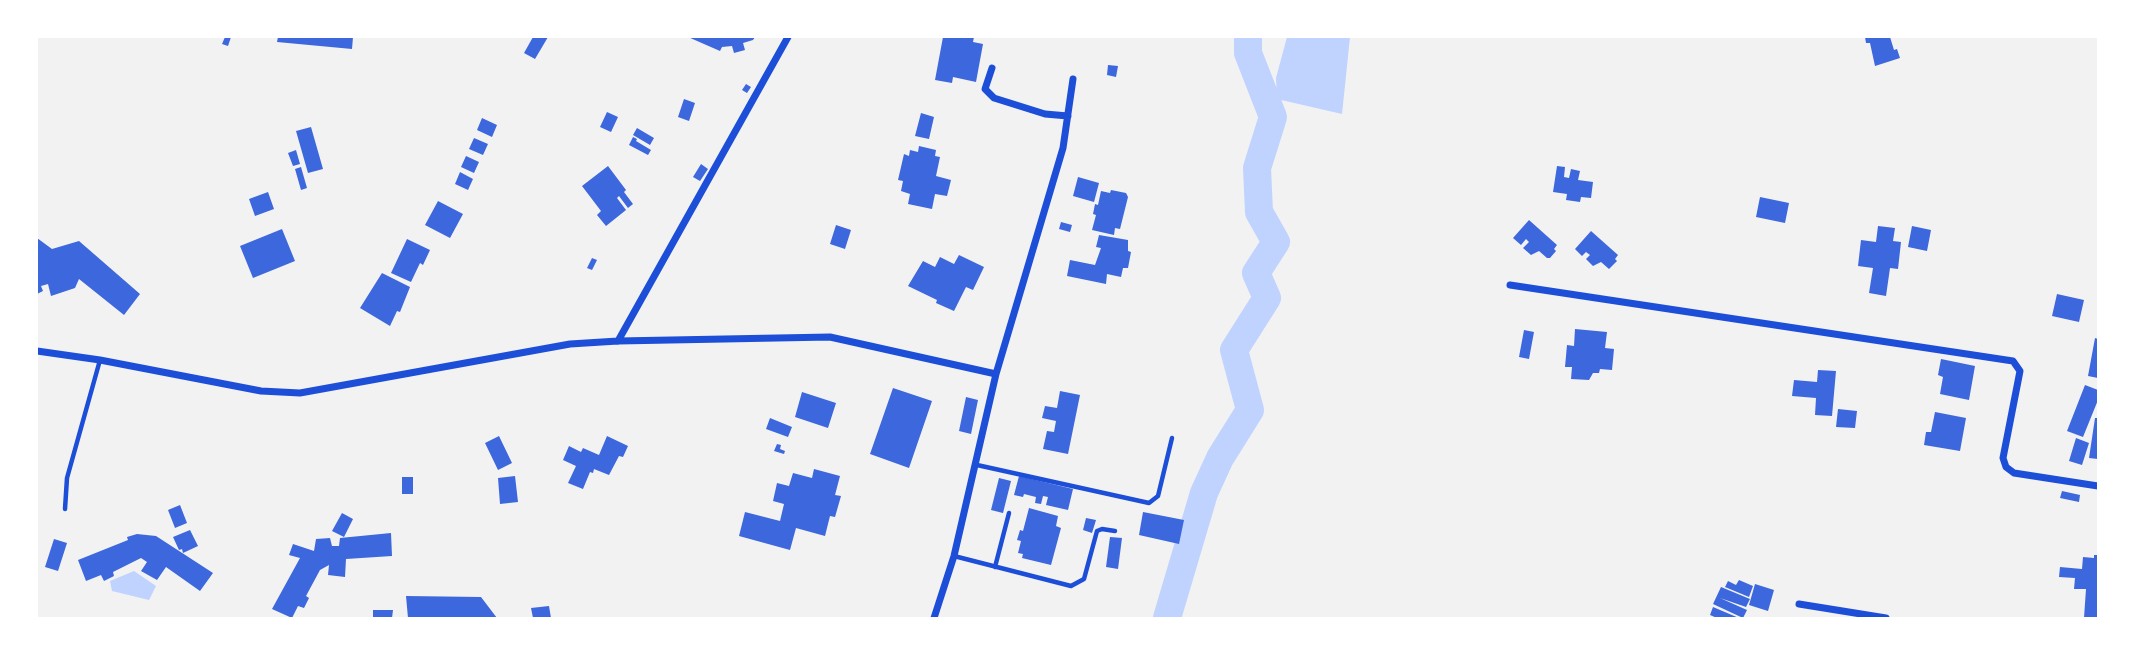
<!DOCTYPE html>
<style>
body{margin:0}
#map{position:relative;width:2135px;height:655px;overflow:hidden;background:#f2f2f2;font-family:"Roboto Condensed",sans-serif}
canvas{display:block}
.frame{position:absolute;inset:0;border:38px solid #fff;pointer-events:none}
</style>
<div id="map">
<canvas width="2135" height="655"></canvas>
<div class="frame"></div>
</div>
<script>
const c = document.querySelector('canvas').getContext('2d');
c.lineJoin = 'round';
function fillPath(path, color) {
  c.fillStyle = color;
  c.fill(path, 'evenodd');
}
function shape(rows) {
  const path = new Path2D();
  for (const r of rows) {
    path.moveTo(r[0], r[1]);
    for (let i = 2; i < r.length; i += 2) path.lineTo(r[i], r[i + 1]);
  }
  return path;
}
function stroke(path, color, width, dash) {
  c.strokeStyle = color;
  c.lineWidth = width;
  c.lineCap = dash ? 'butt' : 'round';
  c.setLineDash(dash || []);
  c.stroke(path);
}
fillPath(shape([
 [1287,37,1350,37,1342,114,1277,99,1276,78],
 [134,571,156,586,149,600,112,591,110,581]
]), '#bfd3fe');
stroke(shape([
 [1167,618,1204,493,1220,458,1250,410,1234,350,1267,298,1256,273,1276,242,1259,212,1257,168,1273,117,1248,53,1248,37]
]), '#bfd3fe', 28);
fillPath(shape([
 [225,37,231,37,228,46,222,44],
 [278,37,353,37,352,49,277,42],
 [533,37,548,37,535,59,524,53],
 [688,37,755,37,753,40,743,43,745,50,734,53,732,46,722,47,720,51],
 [943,37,974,37,973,42,983,44,976,82,953,77,952,83,935,80],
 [1865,37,1890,37,1894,50,1897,49,1900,58,1875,66,1870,43,1866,43],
 [1108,65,1118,66,1116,77,1107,75],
 [746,84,751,87,747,93,742,90],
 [684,99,695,103,689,121,678,117],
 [607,112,618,117,611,132,600,127],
 [921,113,934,117,929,139,915,136],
 [482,118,497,125,492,137,477,130],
 [311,127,323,169,308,173,296,131],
 [637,128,654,138,650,145,633,135],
 [633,137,637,139,636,141,651,150,648,155,629,145],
 [474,138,488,144,483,155,469,149],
 [919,146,936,150,935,156,940,157,936,176,951,180,947,196,935,194,932,209,908,204,910,194,901,191,903,181,898,180,904,154,909,156,910,150,918,152],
 [296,150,300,164,293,166,288,153],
 [466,156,479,162,474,173,461,167],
 [701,164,708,169,700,181,693,177],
 [608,166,626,190,624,192,633,204,628,208,619,196,617,198,626,210,606,226,597,215,601,211,582,186],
 [1557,166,1565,167,1564,177,1569,178,1571,169,1580,171,1578,180,1593,182,1591,198,1581,197,1580,202,1566,200,1567,194,1553,192],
 [301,167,307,188,301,190,295,169],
 [460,172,473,179,468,190,455,184],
 [1078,177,1099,183,1094,202,1073,196],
 [1111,190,1126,193,1128,197,1120,229,1115,228,1114,235,1092,230,1096,215,1093,214,1095,204,1098,205,1101,191,1110,193],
 [268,192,274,209,255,216,249,199],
 [1760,197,1789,203,1785,223,1756,217],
 [438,201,463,214,450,238,425,225],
 [1529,220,1557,245,1554,249,1556,251,1550,258,1547,258,1539,251,1531,255,1523,248,1529,242,1526,239,1521,245,1513,238],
 [1061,222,1072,225,1070,232,1059,229],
 [836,225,851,230,845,249,830,244],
 [1878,226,1895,228,1893,241,1901,242,1898,269,1890,268,1886,296,1869,293,1873,268,1858,266,1861,240,1876,242],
 [1912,226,1931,230,1927,251,1908,247],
 [282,229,295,261,253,278,240,246],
 [1591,231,1618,255,1615,259,1617,261,1609,269,1601,262,1593,266,1586,259,1590,255,1586,252,1582,256,1575,249],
 [1099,235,1128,240,1128,251,1131,252,1128,268,1123,268,1121,277,1107,274,1106,284,1067,276,1070,260,1095,265,1101,248,1096,247],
 [37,238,52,249,79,241,140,294,124,315,79,279,75,288,51,296,48,284,41,286,43,291,37,294],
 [407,239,430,250,423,265,420,263,411,282,391,273],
 [959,255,984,267,973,290,966,287,954,311,936,303,937,300,908,286,923,261,935,267,940,257,954,264],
 [592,258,597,260,592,270,587,268],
 [382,273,410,287,400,312,397,311,390,326,360,308],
 [2057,294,2084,300,2079,322,2052,316],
 [1575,329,1607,332,1605,348,1614,349,1612,370,1600,369,1599,373,1593,373,1589,380,1571,379,1572,367,1565,367,1567,345,1574,346],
 [1524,330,1534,332,1529,359,1519,357],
 [2095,338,2098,339,2098,378,2088,376],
 [1941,359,1975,366,1969,400,1940,394,1943,377,1938,375],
 [1818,370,1836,371,1832,416,1815,415,1816,398,1792,396,1794,380,1817,382],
 [2085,385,2098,390,2098,400,2083,437,2067,431],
 [893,388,932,401,909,468,870,454],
 [1060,391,1080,395,1068,454,1043,449,1047,431,1054,432,1056,421,1042,418,1045,406,1057,408],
 [802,392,836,403,828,428,795,417],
 [966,397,978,400,971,434,959,431],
 [1838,409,1857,411,1855,428,1836,427],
 [1935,412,1966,418,1960,451,1924,445,1926,432,1931,432],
 [770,418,792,427,788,437,766,429],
 [2095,418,2098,418,2098,459,2089,458],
 [499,436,512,463,498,470,485,443],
 [607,436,628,446,623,457,619,456,609,475,594,469,593,473,590,472,583,489,568,483,576,466,563,460,569,446,581,452,583,448,599,455],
 [2076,438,2089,443,2082,465,2069,461],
 [777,444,781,445,780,449,785,451,784,454,774,451],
 [814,469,840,476,835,495,841,496,835,517,830,516,825,536,796,528,790,550,739,536,745,512,780,521,784,504,773,501,777,483,789,486,793,473,812,478],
 [515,476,518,502,500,504,498,478],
 [1019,476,1073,489,1068,510,1046,505,1048,497,1043,496,1041,504,1035,503,1036,497,1024,494,1023,497,1014,495],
 [402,477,413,477,413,494,402,494],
 [999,478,1011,481,1003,513,991,510],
 [2062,491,2080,495,2079,502,2060,498],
 [180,505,187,523,175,528,168,510],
 [1029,508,1058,516,1056,526,1061,528,1051,565,1022,558,1023,554,1018,553,1021,541,1017,540,1020,530,1023,531],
 [1143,512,1184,520,1179,544,1139,535],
 [342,513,353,519,344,537,332,531],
 [1086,518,1096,520,1092,533,1083,530],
 [190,530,198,546,183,553,182,549,179,550,173,537],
 [391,533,392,556,346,559,345,577,328,575,329,565,320,570,306,596,309,598,304,608,298,606,292,618,272,609,300,558,289,555,293,544,314,551,316,539,330,538,332,546,339,546,340,538],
 [137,534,156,536,213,573,200,591,166,567,157,580,141,571,147,562,141,558,113,572,114,576,104,581,101,575,86,581,78,560,128,540,127,537],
 [1110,537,1122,538,1118,569,1106,567],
 [54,539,67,543,58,571,45,567],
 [2094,555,2098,555,2098,618,2084,618,2086,589,2074,589,2075,578,2059,577,2060,567,2082,569,2083,557,2094,558],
 [1739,580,1753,586,1749,597,1725,587,1728,581,1736,585],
 [1755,584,1774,590,1768,611,1749,605],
 [1721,587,1750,599,1746,607,1720,598,1747,610,1743,618,1713,604],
 [406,596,481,597,497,618,408,618],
 [549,606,551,618,533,618,531,608],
 [1713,607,1739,618,1717,618,1710,615],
 [373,610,393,610,392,618,373,618]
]), '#3d67dc');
stroke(shape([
 [977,465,1149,503,1158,496,1172,438],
 [65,509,67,478,100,360],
 [954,556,1071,586,1084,579,1097,531,1102,529,1115,531],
 [995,567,1009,513]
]), '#1d4ed8', 4.5);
stroke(shape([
 [992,68,985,89,994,98,1045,114,1068,116],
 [1510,285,2013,361,2020,371,2003,458,2006,467,2014,473,2098,486],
 [618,341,788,37],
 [37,351,100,360,261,391,300,393,570,344,618,341,830,337,996,374],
 [1799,604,1886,618],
 [934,618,954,556,996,374,1063,148,1073,79]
]), '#1d4ed8', 7);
</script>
